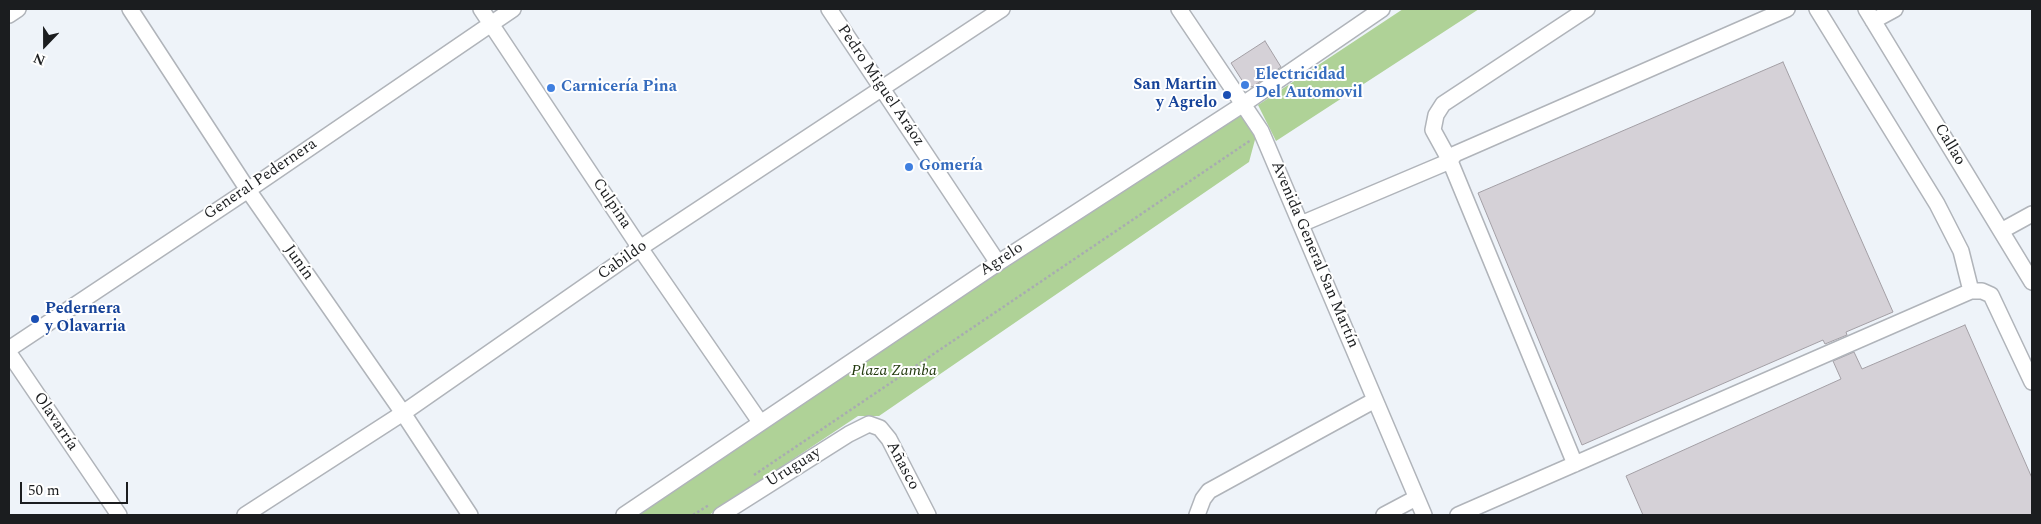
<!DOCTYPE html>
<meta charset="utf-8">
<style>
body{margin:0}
#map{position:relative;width:2041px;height:524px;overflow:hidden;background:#eef3f9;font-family:Spectral,serif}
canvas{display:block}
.frame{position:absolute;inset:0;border:10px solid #1b1d1f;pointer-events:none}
.north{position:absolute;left:20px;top:20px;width:50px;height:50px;-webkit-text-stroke:4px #fff;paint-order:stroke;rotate:202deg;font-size:14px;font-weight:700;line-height:20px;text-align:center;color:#1b1d1f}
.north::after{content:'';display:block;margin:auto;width:18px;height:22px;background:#1b1d1f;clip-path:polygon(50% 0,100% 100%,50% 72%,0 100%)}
.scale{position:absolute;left:20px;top:482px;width:108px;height:22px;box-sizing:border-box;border:2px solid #1b1d1f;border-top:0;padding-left:6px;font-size:15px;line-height:18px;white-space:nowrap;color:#1b1d1f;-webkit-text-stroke:4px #fff;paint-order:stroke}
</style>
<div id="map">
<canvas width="2041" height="524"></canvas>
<div class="frame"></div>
<div class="north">N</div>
<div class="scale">50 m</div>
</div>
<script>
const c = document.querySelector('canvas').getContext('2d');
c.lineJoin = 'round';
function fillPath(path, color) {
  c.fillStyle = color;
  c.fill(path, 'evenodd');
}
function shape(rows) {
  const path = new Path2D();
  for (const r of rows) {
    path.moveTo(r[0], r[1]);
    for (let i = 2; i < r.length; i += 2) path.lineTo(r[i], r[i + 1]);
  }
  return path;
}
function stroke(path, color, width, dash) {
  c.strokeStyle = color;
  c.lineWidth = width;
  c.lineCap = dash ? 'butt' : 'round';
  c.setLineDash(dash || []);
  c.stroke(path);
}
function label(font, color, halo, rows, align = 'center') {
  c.font = font + ' Spectral,serif';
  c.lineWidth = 4;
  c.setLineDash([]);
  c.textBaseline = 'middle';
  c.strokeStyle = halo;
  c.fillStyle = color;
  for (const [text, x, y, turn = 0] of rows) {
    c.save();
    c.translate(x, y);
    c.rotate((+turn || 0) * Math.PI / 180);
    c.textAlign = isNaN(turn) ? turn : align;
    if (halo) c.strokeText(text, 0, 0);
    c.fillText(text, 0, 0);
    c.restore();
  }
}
fillPath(shape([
 [1403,9,1479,9,1276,141,1258,105],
 [1237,113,1244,116,1256,136,1249,162,879,416,858,416,709,515,639,515,851,367]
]), '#afd297');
const building = shape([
 [1265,41,1281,67,1252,87,1245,85,1231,63,1265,41],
 [1783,62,1893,312,1846,332,1847,335,1825,344,1823,340,1582,445,1478,193,1783,62],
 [1965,325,2032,478,2032,515,1643,515,1626,476,1841,379,1833,361,1854,352,1862,369,1965,325]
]);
fillPath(building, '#d5d1d7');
stroke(building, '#a39fa5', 1);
const minor = shape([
 [130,9,248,190,403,413,470,515],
 [481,9,640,248,760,422],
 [829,9,998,263],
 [1179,9,1261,131,1424,515],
 [1817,9,1937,204,1961,251,1971,291],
 [1866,9,2032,282],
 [9,15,18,9],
 [1873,21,1895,9],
 [1301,224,1450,161,1433,130,1436,115,1443,104,1587,9],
 [2001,231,2032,214],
 [9,349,248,190,513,9],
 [9,353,119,515],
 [1575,464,1450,161,1455,154,1787,9],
 [245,515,403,413,640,248,1002,9],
 [624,515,998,263,1242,105,1382,9],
 [721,515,849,434,869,424,880,428,889,439,928,515],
 [1197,515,1203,499,1209,491,1375,400],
 [1384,515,1416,498],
 [1458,515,1971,291,1982,291,1991,295,2032,382]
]);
stroke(minor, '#b0b4ba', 18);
stroke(shape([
 [754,475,1251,140],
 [693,515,709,505]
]), '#a8acb1', 2.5, [2.5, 2.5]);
stroke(minor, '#fff', 15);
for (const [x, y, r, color] of [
 [1245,85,5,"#3f7fe0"],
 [551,88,5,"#3f7fe0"],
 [1227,95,5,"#1a4fb4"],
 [909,167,5,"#3f7fe0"],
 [35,319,5,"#1a4fb4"]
]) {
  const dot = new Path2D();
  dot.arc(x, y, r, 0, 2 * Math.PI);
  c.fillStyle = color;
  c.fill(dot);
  stroke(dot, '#fff', 2);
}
label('bold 16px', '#366cbe', '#fff', [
 ["Electricidad",1255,76],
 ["Del Automovil",1255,94],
 ["Carnicería Pina",561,88],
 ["Gomería",919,167]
], 'left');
label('16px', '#1b1d1f', '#fff', [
 ["Pedro Miguel Aráoz",880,86,56],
 ["Callao",1949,145,59],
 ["General Pedernera",261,180,-34],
 ["Culpina",611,204,56],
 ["Avenida General San Martín",1314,255,67],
 ["Agrelo",1002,260,-33],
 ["Cabildo",623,261,-35],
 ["Junín",298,263,55],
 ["Olavarría",55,422,56],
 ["Añasco",902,466,62],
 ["Uruguay",794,468,-32]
]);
label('bold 16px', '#164399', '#fff', [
 ["San Martin",1217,86],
 ["y Agrelo",1217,104],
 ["Pedernera",45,310,"left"],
 ["y Olavarria",45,328,"left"]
], 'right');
label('italic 16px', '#233b0f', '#fff', [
 ["Plaza Zamba",894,372]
]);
</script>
